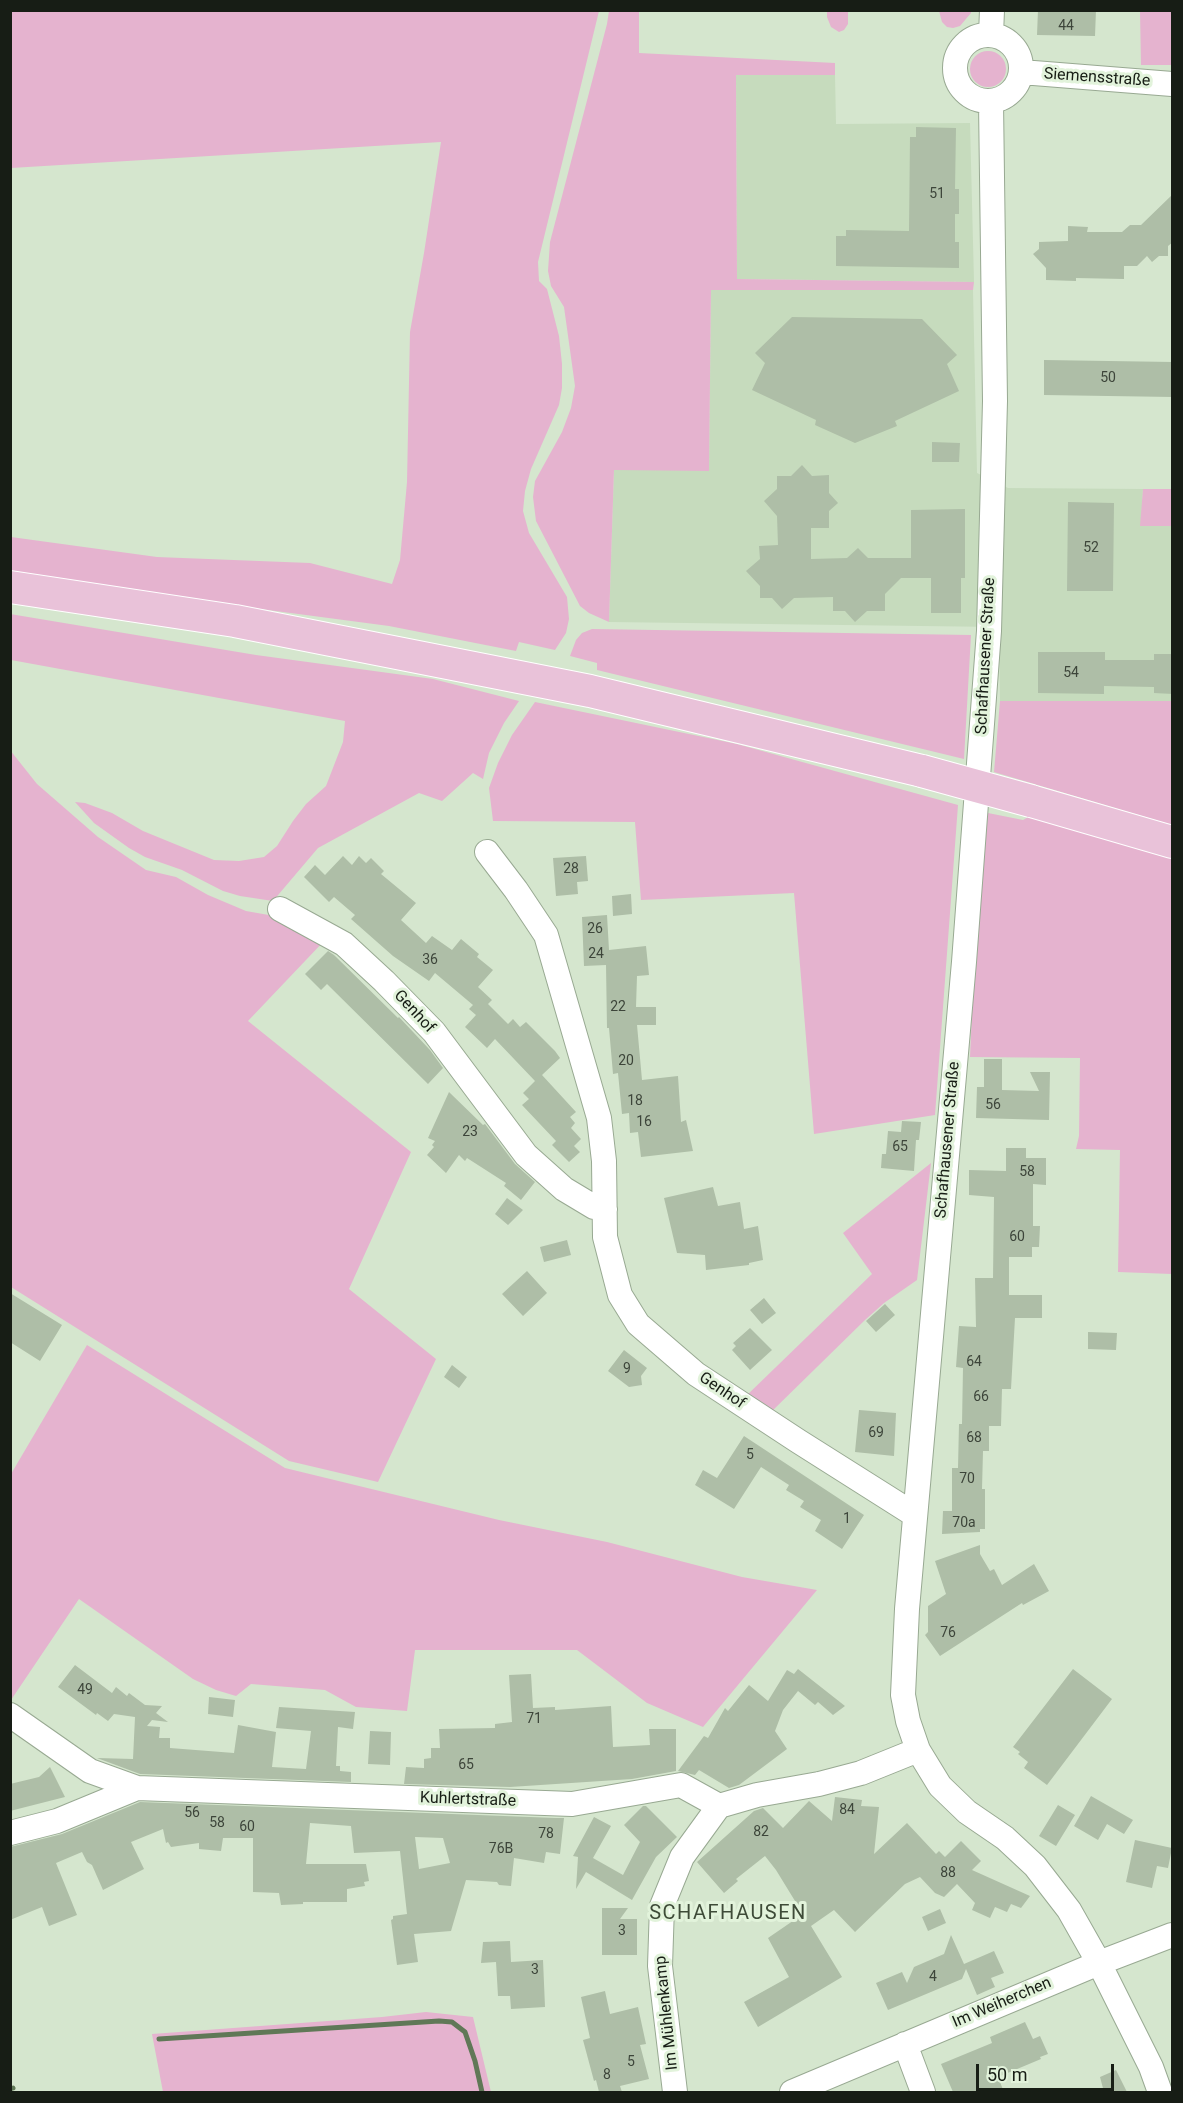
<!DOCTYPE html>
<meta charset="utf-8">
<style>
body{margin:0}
#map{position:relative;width:1183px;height:2103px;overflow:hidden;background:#d5e6ce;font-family:Roboto,sans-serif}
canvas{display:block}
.frame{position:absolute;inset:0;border:12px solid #171d15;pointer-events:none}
.scale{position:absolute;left:976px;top:2064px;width:138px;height:27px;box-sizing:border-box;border:3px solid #171d15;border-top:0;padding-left:8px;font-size:18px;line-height:21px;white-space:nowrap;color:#171d15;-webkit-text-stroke:4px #e2f3db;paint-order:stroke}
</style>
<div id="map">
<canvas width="1183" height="2103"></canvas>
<div class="frame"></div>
<div class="scale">50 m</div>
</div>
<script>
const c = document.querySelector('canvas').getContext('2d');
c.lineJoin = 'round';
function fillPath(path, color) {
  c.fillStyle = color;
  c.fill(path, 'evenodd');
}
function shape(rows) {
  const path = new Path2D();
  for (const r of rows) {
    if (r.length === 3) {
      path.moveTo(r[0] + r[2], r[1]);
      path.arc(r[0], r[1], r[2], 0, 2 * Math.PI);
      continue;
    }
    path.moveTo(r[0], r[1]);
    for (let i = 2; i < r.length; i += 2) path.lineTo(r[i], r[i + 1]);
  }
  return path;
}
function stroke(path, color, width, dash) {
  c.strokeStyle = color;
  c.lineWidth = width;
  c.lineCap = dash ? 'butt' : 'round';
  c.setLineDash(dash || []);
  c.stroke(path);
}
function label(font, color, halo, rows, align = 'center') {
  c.font = font + ' Roboto,sans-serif';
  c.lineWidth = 6;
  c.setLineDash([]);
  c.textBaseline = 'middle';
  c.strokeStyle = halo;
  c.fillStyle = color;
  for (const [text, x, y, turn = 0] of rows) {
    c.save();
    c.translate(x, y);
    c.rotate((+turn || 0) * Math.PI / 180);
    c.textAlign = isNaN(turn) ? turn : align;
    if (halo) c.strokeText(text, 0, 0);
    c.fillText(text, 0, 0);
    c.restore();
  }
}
fillPath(shape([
 [736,75,835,75,836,124,970,123,974,282,737,279],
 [711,290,973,290,977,473,1008,488,1143,489,1141,525,1172,526,1172,701,1000,701,999,627,609,622,614,470,709,470]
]), '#c6dbbd');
fillPath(shape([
 [11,11,599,11,538,262,539,281,547,289,559,336,562,364,562,388,559,405,531,469,525,491,523,511,529,533,567,597,569,619,566,633,555,650,519,642,516,651,389,626,11,576,11,537,157,557,310,563,392,584,400,560,407,482,410,332,424,253,441,142,11,168],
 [609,11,639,11,639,53,835,63,835,75,736,75,737,279,974,282,973,290,711,290,709,471,614,470,609,622,589,613,580,606,536,521,533,497,535,481,562,432,571,408,575,386,564,307,551,286,548,271,550,242,607,24],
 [827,11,848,11,848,24,844,30,839,32,831,27,827,17],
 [939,11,971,11,971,13,960,26,953,28,947,27,942,22],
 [1140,11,1172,11,1172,65,1141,65],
 [988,69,18],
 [1143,489,1172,489,1172,526,1140,526],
 [10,614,256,655,433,679,519,701,504,723,489,753,483,779,473,773,442,801,419,793,318,848,273,901,240,896,223,891,182,870,145,857,129,848,94,823,75,802,85,803,112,813,143,831,214,860,239,861,264,857,277,846,293,821,306,804,326,786,343,742,345,721,11,660],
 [592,629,971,635,964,759,597,670,597,663,570,656,576,640,582,633],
 [1000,701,1172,701,1172,825,994,772],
 [535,702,737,744,958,805,935,1115,814,1134,794,893,641,900,635,822,493,821,489,788,498,763,512,735],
 [10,750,37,784,98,837,146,870,176,877,208,895,246,911,280,917,325,940,248,1021,411,1152,349,1289,436,1359,378,1482,289,1461,11,1287],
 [988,813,1023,820,1030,816,1172,858,1172,1274,1118,1272,1120,1150,1076,1149,1079,1136,1080,1058,970,1057,975,946],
 [931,1163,917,1280,884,1303,865,1320,768,1415,744,1398,872,1274,843,1233],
 [87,1345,285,1468,499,1520,607,1542,742,1577,817,1590,703,1727,647,1703,577,1650,415,1650,407,1711,356,1707,325,1690,251,1684,236,1696,216,1690,193,1679,79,1599,11,1700,11,1474],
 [426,2012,473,2017,491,2092,163,2092,152,2034,382,2017]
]), '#e5b3cf');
stroke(shape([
 [159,2039,439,2021,452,2022,465,2032,475,2061,482,2092],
 [10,2089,13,2088]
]), '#607857', 5);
fillPath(shape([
 [1038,10,1096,10,1095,36,1037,35],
 [916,127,956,128,955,189,959,189,959,214,955,214,955,242,959,242,959,268,836,266,836,236,846,236,846,230,909,231,910,137,916,137],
 [1173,194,1173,242,1168,246,1168,256,1159,256,1152,262,1147,256,1137,266,1124,266,1124,279,1076,278,1076,281,1046,280,1046,268,1033,254,1039,249,1039,242,1068,241,1068,226,1088,227,1087,232,1122,232,1130,225,1141,225],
 [792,317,922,319,957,355,947,364,959,391,895,421,897,426,855,443,815,425,816,420,752,390,765,363,755,353],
 [1044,360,1173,362,1173,397,1044,395],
 [932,442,960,443,959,462,932,462],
 [802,465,812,476,829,475,829,493,838,503,829,511,829,528,811,528,811,559,847,558,858,548,868,558,911,558,911,510,965,509,965,578,961,578,961,613,931,613,931,578,901,578,885,594,885,611,867,611,855,622,845,611,833,611,833,597,794,598,782,609,772,598,760,598,760,586,746,571,760,559,759,546,778,545,777,516,764,501,777,489,777,476,791,476],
 [1068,502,1114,503,1113,591,1067,591],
 [1038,652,1105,652,1105,660,1154,660,1154,654,1173,654,1173,694,1154,693,1154,687,1104,686,1104,694,1038,693],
 [343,856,352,865,359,856,366,863,371,858,384,871,381,874,416,903,401,920,426,943,432,936,452,950,461,939,479,954,477,957,493,970,478,987,492,1000,488,1004,508,1024,513,1019,520,1027,526,1022,555,1051,560,1058,542,1075,576,1112,570,1117,575,1123,571,1128,581,1139,574,1146,580,1152,569,1162,552,1145,556,1141,522,1105,529,1099,523,1093,535,1081,495,1039,487,1048,465,1027,476,1015,469,1009,473,1005,435,973,429,981,393,956,351,919,355,915,334,897,329,902,304,877,315,865,325,875],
 [586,856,588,881,577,882,578,894,556,896,553,858],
 [631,894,632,914,613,916,612,896],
 [607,915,609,950,646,946,649,975,637,976,636,1007,656,1007,656,1025,637,1025,642,1080,678,1076,681,1122,686,1120,693,1151,641,1157,638,1132,630,1133,629,1113,622,1114,618,1073,613,1074,609,1028,607,1028,606,965,584,966,582,917],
 [328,951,334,955,398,1018,399,1017,430,1050,443,1068,428,1084,327,984,321,990,305,974],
 [984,1059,1002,1059,1002,1090,1039,1091,1030,1072,1050,1072,1049,1120,976,1118,977,1087,984,1087],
 [449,1092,483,1125,485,1124,515,1164,535,1182,521,1200,504,1186,506,1183,467,1158,465,1161,459,1155,446,1173,427,1155,434,1147,432,1145,435,1141,428,1138],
 [902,1121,921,1122,919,1140,916,1140,914,1171,881,1168,882,1154,886,1154,888,1131,901,1132],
 [1006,1148,1026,1148,1026,1158,1046,1158,1046,1185,1033,1184,1033,1226,1040,1226,1039,1247,1032,1247,1032,1257,1009,1257,1009,1295,1042,1295,1042,1318,1015,1318,1011,1389,1002,1389,1001,1426,989,1426,989,1451,983,1451,982,1489,985,1489,985,1529,980,1529,980,1532,942,1534,943,1511,952,1511,952,1468,958,1468,959,1424,962,1424,963,1368,956,1367,959,1326,976,1327,975,1278,993,1278,994,1197,969,1195,969,1170,1006,1171],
 [713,1187,718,1206,740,1202,744,1229,758,1226,763,1260,749,1263,749,1265,706,1270,705,1255,677,1253,664,1198],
 [507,1198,523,1210,508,1225,495,1214],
 [567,1240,571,1255,544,1262,540,1247],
 [527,1271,547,1293,523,1316,502,1294],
 [10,1293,62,1325,40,1361,10,1342],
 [764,1298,776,1313,762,1324,750,1310],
 [885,1304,895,1315,876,1332,866,1321],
 [750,1328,772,1350,750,1370,732,1350,736,1346,733,1343],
 [1088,1332,1117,1333,1116,1350,1088,1349],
 [624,1350,647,1368,641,1376,642,1385,629,1387,608,1371],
 [452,1365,467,1377,459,1388,444,1377],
 [859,1410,896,1413,894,1456,855,1452],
 [744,1436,864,1515,842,1549,815,1531,821,1520,800,1507,804,1501,786,1490,789,1485,761,1467,734,1509,695,1485,703,1470,717,1478],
 [980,1545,980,1554,990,1571,994,1569,1002,1585,1034,1564,1049,1591,1023,1605,1022,1603,940,1656,925,1635,928,1632,928,1606,946,1594,935,1561],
 [75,1665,112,1693,116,1687,127,1696,129,1693,145,1705,162,1706,156,1713,168,1722,152,1720,147,1726,160,1727,159,1738,170,1738,170,1748,234,1753,238,1725,276,1732,272,1767,306,1769,311,1731,276,1728,279,1707,355,1712,353,1729,338,1727,336,1766,340,1766,340,1771,351,1772,351,1782,140,1774,97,1758,133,1759,135,1717,114,1714,108,1721,97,1713,96,1715,58,1687],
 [798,1669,845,1706,833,1715,818,1702,815,1705,798,1691,783,1710,775,1731,787,1749,739,1785,729,1788,699,1770,695,1775,678,1771,704,1736,708,1738,725,1708,728,1711,749,1685,768,1701,787,1670,794,1674],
 [1073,1669,1112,1699,1047,1785,1024,1768,1028,1762,1018,1754,1020,1752,1013,1747],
 [531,1674,533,1708,555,1707,555,1710,611,1706,613,1747,650,1745,649,1729,676,1729,676,1771,632,1779,510,1787,404,1784,406,1767,424,1768,424,1759,431,1758,431,1748,440,1748,439,1729,495,1728,495,1724,512,1722,509,1675],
 [209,1697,235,1700,233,1717,208,1714],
 [370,1731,391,1732,390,1765,368,1764],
 [50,1767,65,1797,10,1811,10,1784,39,1777],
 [1091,1796,1133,1820,1124,1834,1107,1824,1098,1840,1074,1826],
 [835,1797,862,1800,861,1806,879,1807,874,1854,907,1823,936,1854,939,1851,945,1857,961,1841,981,1861,972,1870,1030,1896,1021,1908,1011,1904,1007,1912,995,1907,990,1918,972,1910,975,1903,957,1884,944,1897,935,1893,920,1877,905,1884,855,1932,834,1910,811,1926,842,1977,758,2027,744,2002,789,1977,768,1938,803,1914,776,1870,765,1856,736,1879,738,1881,724,1893,697,1862,754,1811,763,1808,783,1828,809,1801,832,1821],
 [140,1802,556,1818,564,1818,560,1854,546,1852,544,1863,514,1858,511,1886,499,1885,497,1882,466,1880,451,1931,414,1934,418,1962,397,1965,391,1920,393,1919,393,1916,407,1914,400,1851,354,1853,351,1826,310,1823,306,1864,366,1864,369,1881,364,1882,365,1886,347,1889,347,1902,303,1902,303,1904,281,1905,279,1893,253,1892,253,1838,223,1838,221,1851,199,1849,199,1843,171,1847,168,1842,166,1843,163,1829,131,1842,144,1869,103,1890,92,1865,87,1862,82,1852,56,1863,77,1915,49,1926,42,1907,10,1920,10,1847,62,1834],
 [415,1837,443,1838,450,1863,419,1869],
 [1058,1805,1075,1815,1056,1846,1039,1836],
 [643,1806,646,1806,677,1837,656,1857,632,1900,586,1872,576,1889,578,1857,573,1856,594,1817,611,1826,593,1858,623,1875,640,1842,624,1825],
 [1135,1840,1172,1848,1168,1868,1157,1866,1152,1888,1126,1882],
 [602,1908,628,1908,620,1919,637,1919,637,1955,602,1955],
 [940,1909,946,1923,928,1931,922,1917],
 [951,1935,964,1964,994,1951,1004,1973,991,1978,995,1987,977,1995,966,1969,962,1979,888,2010,876,1983,902,1972,907,1983,914,1967,944,1954],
 [510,1941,511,1962,543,1960,545,2007,511,2009,510,1996,498,1996,496,1962,481,1963,483,1942],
 [605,1991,610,2014,638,2007,646,2044,640,2045,649,2079,620,2086,622,2092,599,2092,596,2080,594,2081,583,2040,590,2038,581,1997],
 [1025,2022,1033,2039,1040,2036,1048,2054,1040,2057,1041,2059,998,2077,1004,2092,953,2092,941,2064,992,2043,990,2037],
 [1116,2070,1127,2092,1104,2092,1100,2077]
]), '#aebea7');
const minor = shape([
 [988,68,33],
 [991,35,992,10],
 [1021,72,1172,84],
 [991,102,995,401,989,631,964,962,907,1609,903,1695,908,1721,918,1750,940,1786,967,1812,1005,1838,1035,1866,1069,1910,1099,1963,1151,2067,1160,2092],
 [487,852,516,890,546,935,599,1118,604,1161,605,1237,620,1295,638,1324,696,1374,798,1441,915,1515],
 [280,909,344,944,384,981,434,1032,526,1155,564,1189,594,1207,605,1209],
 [10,1715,90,1771,137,1788],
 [10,1833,57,1821,137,1788,572,1804,681,1785,719,1806,757,1795,819,1784,861,1773,918,1750],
 [905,2044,923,2092],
 [675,2092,660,1966,662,1906,682,1857,719,1806],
 [792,2092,1099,1963,1172,1935]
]);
const major = shape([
 [10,587,235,621,590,691,922,771],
 [1031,801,1172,842]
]);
stroke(minor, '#98a992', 26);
stroke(major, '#fff', 34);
stroke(minor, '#fff', 24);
stroke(major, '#e9c2d9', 32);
const majorBridge = shape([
 [922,771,1031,801]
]);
stroke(majorBridge, '#fff', 34, []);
stroke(majorBridge, '#e9c2d9', 32);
label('14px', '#3d453a', null, [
 ["44",1066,26],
 ["51",937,194],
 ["50",1108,378],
 ["52",1091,548],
 ["54",1071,673],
 ["28",571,869],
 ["26",595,929],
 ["24",596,954],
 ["36",430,960],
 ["22",618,1007],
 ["20",626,1061],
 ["18",635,1101],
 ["56",993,1105],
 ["16",644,1122],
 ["23",470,1132],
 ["65",900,1147],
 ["58",1027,1172],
 ["60",1017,1237],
 ["64",974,1362],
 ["9",627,1369],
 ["66",981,1397],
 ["69",876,1433],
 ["68",974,1438],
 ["5",750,1455],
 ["70",967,1479],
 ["1",847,1519],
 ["70a",964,1523],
 ["76",948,1633],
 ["49",85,1690],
 ["71",534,1719],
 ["65",466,1765],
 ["84",847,1810],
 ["56",192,1813],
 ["58",217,1823],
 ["60",247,1827],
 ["82",761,1832],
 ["78",546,1834],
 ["76B",501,1849],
 ["88",948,1873],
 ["3",622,1931],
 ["3",535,1970],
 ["4",933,1977],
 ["5",631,2062],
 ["8",607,2075]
]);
label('16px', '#171d15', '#e2f3db', [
 ["Siemensstraße",1097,78,4],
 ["Schafhausener Straße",986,656,-87],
 ["Genhof",414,1012,47],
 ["Schafhausener Straße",948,1140,-85],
 ["Genhof",722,1391,34],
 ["Kuhlertstraße",468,1800,2],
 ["Im Weiherchen",1002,2003,-23],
 ["Im Mühlenkamp",667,2013,-96]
]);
c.letterSpacing = '1.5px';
label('20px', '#3e4b38', '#e2f3db', [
 ["SCHAFHAUSEN",728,1914]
]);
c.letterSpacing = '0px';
</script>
